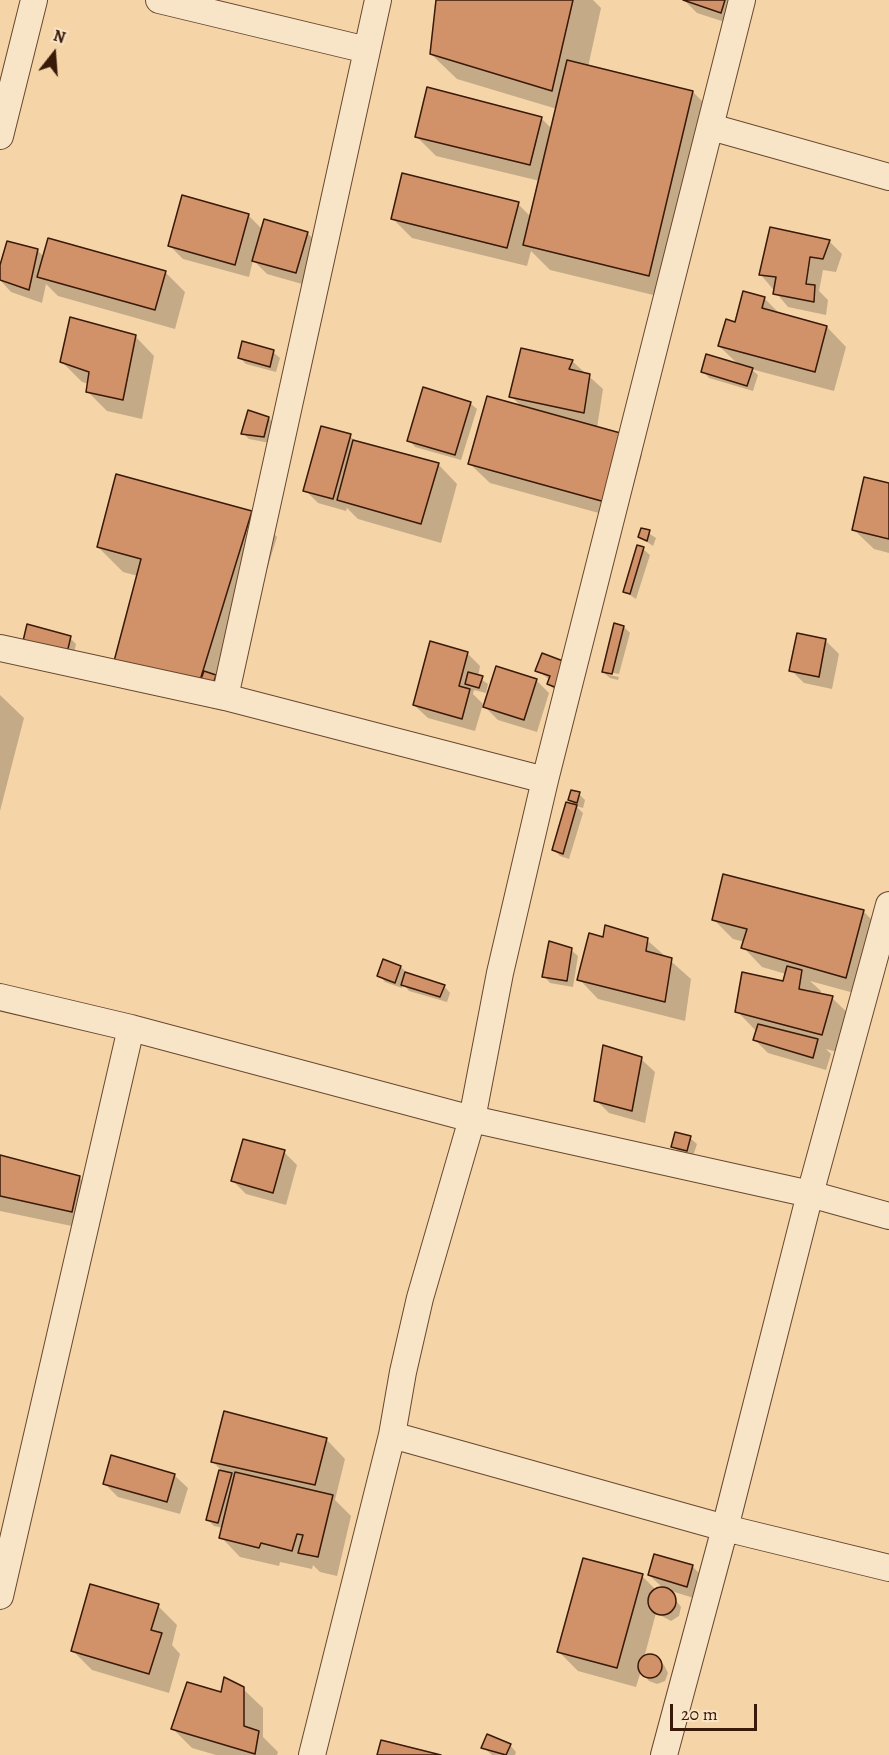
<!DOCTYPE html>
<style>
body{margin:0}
#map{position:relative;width:889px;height:1755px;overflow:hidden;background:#f5d5a8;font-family:Alegreya,serif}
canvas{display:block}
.north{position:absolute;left:24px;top:24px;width:60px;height:60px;-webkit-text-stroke:4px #f8e4c6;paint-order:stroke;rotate:17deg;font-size:16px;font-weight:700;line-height:24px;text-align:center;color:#391908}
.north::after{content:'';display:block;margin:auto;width:21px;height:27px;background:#391908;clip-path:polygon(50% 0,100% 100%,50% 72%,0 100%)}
.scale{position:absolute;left:670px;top:1704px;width:87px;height:27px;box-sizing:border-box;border:3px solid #391908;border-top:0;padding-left:8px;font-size:18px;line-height:21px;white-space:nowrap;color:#391908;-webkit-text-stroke:4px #f8e4c6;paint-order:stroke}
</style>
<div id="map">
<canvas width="889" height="1755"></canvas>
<div class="north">N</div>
<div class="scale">20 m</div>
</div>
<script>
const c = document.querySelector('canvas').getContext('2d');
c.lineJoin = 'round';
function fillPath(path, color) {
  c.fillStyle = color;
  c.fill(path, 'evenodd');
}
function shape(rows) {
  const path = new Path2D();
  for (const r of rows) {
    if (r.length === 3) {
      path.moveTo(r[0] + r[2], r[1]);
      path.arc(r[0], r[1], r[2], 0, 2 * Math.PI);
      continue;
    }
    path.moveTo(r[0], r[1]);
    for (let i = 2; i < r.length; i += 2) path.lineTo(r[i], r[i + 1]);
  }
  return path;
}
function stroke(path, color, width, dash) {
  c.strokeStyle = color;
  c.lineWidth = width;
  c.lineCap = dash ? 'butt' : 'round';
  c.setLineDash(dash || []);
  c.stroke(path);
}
fillPath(shape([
 [438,0,593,0,601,8,588,67,693,92,718,117,674,300,550,270,531,251,527,266,412,238,392,218,518,204,531,217,540,181,436,156,416,136,541,118,552,129,557,109,457,79,431,54],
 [684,0,739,0,734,25,697,13],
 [183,197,249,216,263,230,307,233,321,246,309,286,267,274,253,260,249,277,183,259,170,246],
 [829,241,842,254,836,272,823,270,819,291,828,300,826,315,788,307,761,275],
 [38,251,44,257,165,272,185,292,175,329,58,296,46,284,42,303,11,292,0,280,0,271],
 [764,298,781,315,827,327,846,347,834,391,751,369,758,375,753,391,709,378,703,371,739,365,719,346,736,324],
 [135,336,154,356,142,419,107,411,88,392,89,384,82,382,62,362],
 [273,352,280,358,276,372,246,364,239,357],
 [572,361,603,389,597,428,623,435,642,455,624,520,490,483,470,464,522,407,511,396],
 [470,403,477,409,461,460,415,447,409,440],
 [268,418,275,424,270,443,249,439,243,433],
 [350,436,356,442,438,464,457,484,441,543,358,519,347,508,346,511,318,503,305,490],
 [889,485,889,553,874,549,854,530],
 [252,512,277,537,223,711,139,690,138,576,123,572,98,547],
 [642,529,656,538,653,546,640,537],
 [643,549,650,555,636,599,624,591],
 [624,627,630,633,619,674,609,672,609,675,619,677,618,680,610,678,603,672],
 [70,638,76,644,73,658,31,647],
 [825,640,839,654,832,689,804,683,791,670],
 [467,653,480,666,478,677,488,684,486,693,474,690,473,694,483,704,475,731,428,718,414,705],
 [570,665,555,690,549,684,550,680,537,670],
 [536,680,549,693,537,732,498,720,485,707],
 [0,695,24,718,0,811],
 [579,794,585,800,583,808,576,806,583,813,569,859,560,856,554,850,577,807,569,799],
 [724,876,864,912,883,931,865,996,810,981,821,991,820,995,832,998,852,1017,841,1053,826,1049,831,1054,826,1070,768,1053,755,1040,756,1031,737,1011,784,983,786,974,762,967,743,947,745,942,733,939,713,919],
 [604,939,647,940,691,979,685,1021,598,999,579,979],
 [571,950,578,956,573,987,550,983,544,976],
 [401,967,407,973,444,986,450,993,447,1002,409,991,403,984,402,988,385,982,379,975],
 [641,1059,655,1072,645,1123,609,1113,596,1100],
 [690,1138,697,1144,693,1156,679,1152,673,1146],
 [284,1152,297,1165,286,1205,246,1194,232,1180],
 [0,1157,79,1177,99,1197,91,1230,0,1211],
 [326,1439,345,1459,335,1500,351,1516,337,1576,320,1572,313,1565,312,1569,280,1562,279,1566,240,1557,221,1537,223,1528,214,1526,208,1520,221,1470,213,1462],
 [174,1475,188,1488,180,1514,118,1497,105,1484],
 [692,1566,705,1579,700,1600,668,1590,681,1607,679,1616,671,1621,656,1613,644,1658,649,1655,657,1658,664,1665,668,1673,665,1681,657,1684,649,1681,641,1671,636,1687,578,1671,559,1652,642,1576,657,1591,663,1588,649,1575],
 [158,1606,177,1625,172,1645,180,1654,169,1693,92,1670,72,1650],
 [243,1689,263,1708,263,1737,278,1752,277,1755,216,1755,192,1748,172,1728,222,1694],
 [510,1745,516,1752,515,1755,492,1755,483,1747]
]), '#0003');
const building = shape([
 [436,0,573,0,552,91,430,54,436,0],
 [683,0,725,0,721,13,683,0],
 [567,60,693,91,649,276,523,245,567,60],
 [427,87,542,117,530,165,415,137,427,87],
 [402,173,519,202,507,248,391,219,402,173],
 [182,195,249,214,235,265,168,246,182,195],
 [264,219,308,232,296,273,252,261,264,219],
 [770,227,830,240,823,259,810,257,806,284,815,285,814,302,773,294,776,277,759,275,770,227],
 [48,238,166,271,155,310,37,277,48,238],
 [7,241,38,249,29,290,0,280,0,265,7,241],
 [743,291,765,297,762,308,827,326,815,372,718,346,726,319,735,322,743,291],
 [70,317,136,335,123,400,86,392,89,372,60,362,70,317],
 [242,341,274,350,270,367,238,358,242,341],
 [521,348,573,360,569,369,590,374,584,413,509,397,521,348],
 [706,354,753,368,747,386,701,372,706,354],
 [423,387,471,402,455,455,407,441,423,387],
 [487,396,624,434,605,502,468,464,487,396],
 [248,410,269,417,264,437,241,434,248,410],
 [321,426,351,434,333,499,303,491,321,426],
 [353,440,439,463,421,524,337,500,353,440],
 [116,474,252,511,198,687,113,665,141,559,97,547,116,474],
 [864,477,889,483,889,539,852,530,864,477],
 [641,528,650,530,647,541,638,537,641,528],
 [637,545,644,547,630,594,623,592,637,545],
 [614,623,624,626,612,674,602,672,614,623],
 [27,624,71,636,67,653,23,641,27,624],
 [797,633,826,639,819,677,789,671,797,633],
 [430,641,468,652,459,686,470,689,462,719,413,705,430,641],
 [542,653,571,664,562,690,547,684,550,676,535,671,542,653],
 [496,666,537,679,524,720,483,707,496,666],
 [204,671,216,675,212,688,198,687,204,671],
 [468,672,483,676,479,688,465,684,468,672],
 [571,790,580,792,577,803,568,800,571,790],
 [566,802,577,805,563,854,552,850,566,802],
 [723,874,864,910,846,978,741,948,747,929,712,920,723,874],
 [605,925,648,938,646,951,672,958,665,1002,577,980,589,933,603,937,605,925],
 [549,941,572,948,567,981,542,977,549,941],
 [383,959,401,966,395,983,377,976,383,959],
 [787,966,802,970,799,989,833,996,822,1035,735,1012,742,972,783,981,787,966],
 [405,972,445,985,440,997,401,985,405,972],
 [758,1024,818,1039,813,1058,753,1040,758,1024],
 [603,1045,642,1057,632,1111,594,1101,603,1045],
 [675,1132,691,1136,687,1151,671,1147,675,1132],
 [243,1139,285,1150,273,1193,231,1181,243,1139],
 [0,1155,80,1176,72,1212,0,1196,0,1155],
 [224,1411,327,1438,315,1485,211,1462,224,1411],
 [111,1455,175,1474,167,1502,103,1484,111,1455],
 [219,1470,232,1473,218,1523,206,1520,219,1470],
 [235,1472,333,1495,318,1557,298,1553,303,1535,297,1534,292,1551,261,1543,259,1548,219,1538,235,1472],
 [654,1554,693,1565,687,1587,648,1575,654,1554],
 [583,1558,643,1574,617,1668,557,1652,583,1558],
 [90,1584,159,1604,151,1630,162,1633,149,1674,71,1651,90,1584],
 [662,1601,14],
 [650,1666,12],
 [224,1677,244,1687,244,1726,259,1731,255,1754,171,1729,187,1682,221,1692,224,1677],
 [487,1734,511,1744,506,1755,481,1748,487,1734],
 [381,1740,441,1755,377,1755,381,1740]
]);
fillPath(building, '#d19169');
stroke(building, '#391908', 1.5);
const street = shape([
 [159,0,367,50],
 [711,127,889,177],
 [0,136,34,0],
 [0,648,225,697,545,780],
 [225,697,378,0],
 [0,997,131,1028,472,1119,810,1194,889,1216],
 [392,1435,725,1528,889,1568],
 [0,1596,131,1028],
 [312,1755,392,1435,403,1372,420,1298,472,1119,500,973,545,780,742,0],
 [664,1755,725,1528,810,1194,889,905]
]);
stroke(street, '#684830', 28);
stroke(street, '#f8e4c6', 26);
</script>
